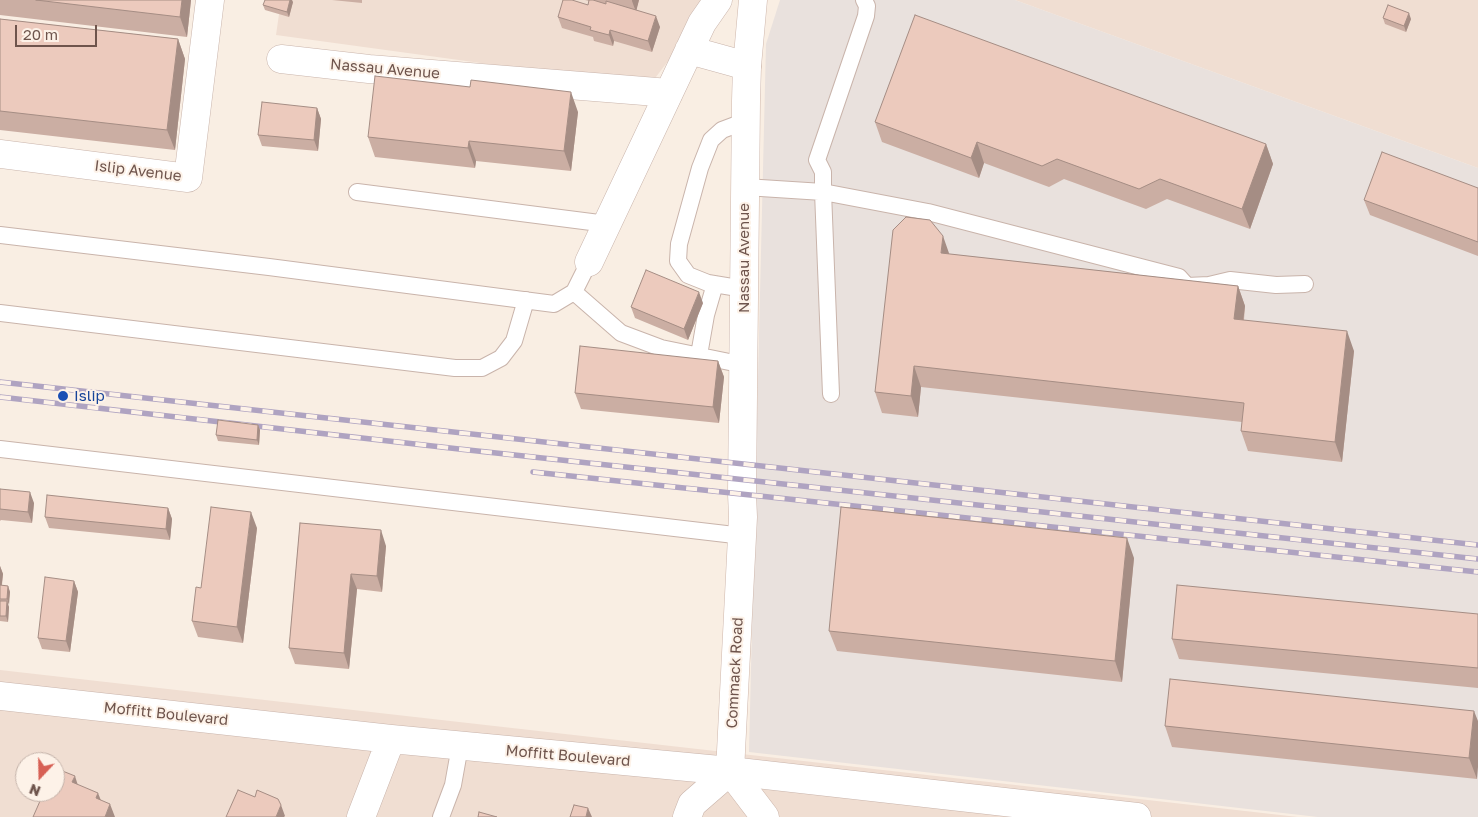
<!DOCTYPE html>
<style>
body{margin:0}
#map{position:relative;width:1478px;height:817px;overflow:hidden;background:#f9eee3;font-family:"Golos Text",sans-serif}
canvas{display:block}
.north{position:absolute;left:15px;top:752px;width:50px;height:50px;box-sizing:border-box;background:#fdf2e8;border:1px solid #c4b3aa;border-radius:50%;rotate:201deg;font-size:14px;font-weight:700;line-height:20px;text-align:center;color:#6e544c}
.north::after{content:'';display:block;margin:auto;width:18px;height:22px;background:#d76054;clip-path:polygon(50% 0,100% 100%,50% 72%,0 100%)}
.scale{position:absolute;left:15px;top:25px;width:82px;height:22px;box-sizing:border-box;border:2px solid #6e544c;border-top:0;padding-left:6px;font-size:15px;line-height:18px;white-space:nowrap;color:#6e544c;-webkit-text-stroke:4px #fdf2e8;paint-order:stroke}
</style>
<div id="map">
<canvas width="1478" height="817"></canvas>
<div class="north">N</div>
<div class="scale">20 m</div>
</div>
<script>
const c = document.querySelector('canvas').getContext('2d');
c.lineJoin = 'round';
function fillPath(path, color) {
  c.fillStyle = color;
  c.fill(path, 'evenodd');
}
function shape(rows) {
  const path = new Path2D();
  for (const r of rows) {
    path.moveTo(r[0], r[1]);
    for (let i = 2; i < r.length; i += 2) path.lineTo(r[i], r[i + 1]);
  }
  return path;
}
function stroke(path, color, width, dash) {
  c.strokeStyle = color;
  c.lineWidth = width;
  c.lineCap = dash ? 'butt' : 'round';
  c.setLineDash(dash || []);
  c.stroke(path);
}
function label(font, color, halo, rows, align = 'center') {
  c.font = font + ' "Golos Text",sans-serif';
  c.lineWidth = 4;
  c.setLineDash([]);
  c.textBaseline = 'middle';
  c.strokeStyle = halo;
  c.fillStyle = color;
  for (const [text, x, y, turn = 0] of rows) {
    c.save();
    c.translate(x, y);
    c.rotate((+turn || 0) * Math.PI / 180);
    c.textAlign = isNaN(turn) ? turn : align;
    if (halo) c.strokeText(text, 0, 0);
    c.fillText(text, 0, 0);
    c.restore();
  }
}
fillPath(shape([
 [281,0,715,0,649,86,276,35],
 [1015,0,1478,0,1478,168],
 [0,670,1298,817,0,817],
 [25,762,55,762,55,792,25,792]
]), '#f0ded2');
fillPath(shape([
 [780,0,1015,0,1478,168,1478,817,1318,817,749,752,766,44]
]), '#e9e1dd');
const lane = shape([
 [864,0,867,6,866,16,817,160,823,172,823,192,928,212,1179,277,1187,286,1209,285,1230,280,1276,285,1305,284],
 [745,187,823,192,831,394],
 [357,192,607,224],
 [0,235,269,267,554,304,574,292,589,262],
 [744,289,708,283,688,275,678,261,679,244,700,168,711,140,722,130,746,121],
 [574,292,621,333,661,348,744,365],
 [0,313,455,368,482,368,501,358,514,341,526,300],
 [699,355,706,315,715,284],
 [0,449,743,536],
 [441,817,453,785,460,746]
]);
const street = shape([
 [689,50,747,66],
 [281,59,369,69,669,93],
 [0,154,188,178,210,0],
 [589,262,702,23,718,0],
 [0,696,391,739,730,771,1137,817],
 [361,817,391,739],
 [687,817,692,804,730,771]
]);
const secondary = shape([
 [753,0,747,66,746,101,742,494,743,517,730,771,765,817]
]);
stroke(lane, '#c9b4ab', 18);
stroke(street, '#c9b4ab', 29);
stroke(secondary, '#ceb6ab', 29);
stroke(lane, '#fff', 16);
stroke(street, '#fff', 28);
stroke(secondary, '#fff', 28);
const rail = shape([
 [0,382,1478,545],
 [0,397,459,449,1478,559],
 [533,472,1478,572]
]);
stroke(rail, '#afa3c1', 5.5);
stroke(rail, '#fdf2e8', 4, [11]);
fillPath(shape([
 [0,0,191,0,187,37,0,15],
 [332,0,362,0,362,3],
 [585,0,639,0,636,10,660,27,652,52,614,41,613,46,594,41,593,37,562,28,558,17,588,5,589,1],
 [293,2,289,17,265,10,263,5],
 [1383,18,1411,19,1406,32,1385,24],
 [0,19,178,39,185,59,175,150,0,130],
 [317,108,321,119,318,151,262,146,258,135],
 [578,112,571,171,476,161,475,168,375,157,368,137],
 [875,122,1266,144,1273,164,1250,229,1167,199,1146,209,1064,179,1049,187,984,163,979,178,882,142],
 [1478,188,1478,256,1370,215,1364,200],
 [949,254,1238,286,1245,306,1244,320,1354,351,1342,462,1248,451,1241,431,1242,422,921,387,918,417,882,413,875,392],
 [703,303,688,340,635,318,631,307],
 [718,361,724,377,719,423,581,409,575,393],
 [258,425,260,430,259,445,218,441,216,435],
 [0,489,34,503,32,523,1,520,0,521],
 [168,508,172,519,170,540,49,528,45,517],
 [300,523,386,546,382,592,357,589,349,669,295,664,289,648],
 [257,528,243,643,198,637,192,621],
 [1134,558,1122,682,837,651,829,631],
 [0,566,3,574,2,585,8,586,10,592,8,605,9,607,8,622,0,621],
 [74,581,78,592,70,652,42,649,38,638],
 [1478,614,1478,688,1179,659,1172,639],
 [1474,711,1477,779,1172,747,1165,726]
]), '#cbaea3');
fillPath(shape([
 [182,0,191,0,187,37,180,17],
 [290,0,292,0,293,2,289,17,287,12],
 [632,0,639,0,636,12,632,1],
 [1409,13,1411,19,1406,32,1404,26],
 [656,16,660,27,652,52,648,41],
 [610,30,614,41,613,46,609,35],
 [178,39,185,59,175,150,167,130],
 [571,92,578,112,571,171,564,151],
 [317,108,321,119,318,151,314,140],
 [469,141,476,161,475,168,468,148],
 [977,142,984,163,979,178,971,158],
 [1266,144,1273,164,1250,229,1242,209],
 [943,236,950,256,941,253],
 [1238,286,1245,306,1241,339,1234,319],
 [699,292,703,303,688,340,684,329],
 [1347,331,1354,351,1342,462,1335,442],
 [718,361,724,377,719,423,713,407],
 [914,366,921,387,918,417,911,396],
 [258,425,260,430,259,445,257,440],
 [30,492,34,503,32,523,28,512],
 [168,508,172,519,170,540,166,529],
 [251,512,257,528,243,643,237,627],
 [381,530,386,546,382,592,377,576],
 [1127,538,1134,558,1122,682,1115,661],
 [0,566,3,574,1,590,0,586],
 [351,574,357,589,349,669,344,653],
 [74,581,78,592,70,652,66,641],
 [8,586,10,592,9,605,7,599],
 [7,601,9,607,8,622,6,616],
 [1474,711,1478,721,1478,767,1477,779,1469,758],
 [75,776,80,792,72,782],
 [98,793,104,808,96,798],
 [110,804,115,817,105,817],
 [281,805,285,816,284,817,276,817],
 [588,808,592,817,586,817]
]), '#a58d84');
const building = shape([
 [36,0,182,0,180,17,36,0],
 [265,0,290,0,287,12,263,5,265,0],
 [563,0,572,0,588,5,589,0,593,0,606,4,606,1,656,16,648,41,610,30,609,35,590,30,591,27,558,17,563,0],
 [1388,5,1409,13,1404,26,1383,18,1388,5],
 [915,15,1266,144,1242,209,1160,179,1139,189,1057,159,1042,166,977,142,971,158,875,122,915,15],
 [0,19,178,39,167,130,0,111,0,19],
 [375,76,470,87,471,80,571,92,564,151,469,141,468,148,368,137,375,76],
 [262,102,317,108,314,140,258,135,262,102],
 [1382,152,1478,188,1478,242,1364,200,1382,152],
 [906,217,930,220,943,236,941,253,1238,286,1234,319,1347,331,1335,442,1241,431,1244,403,914,366,911,396,875,392,893,230,906,217],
 [646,270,699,292,684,329,631,307,646,270],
 [580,346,718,361,713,407,575,393,580,346],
 [218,420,258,425,257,440,216,435,218,420],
 [0,489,30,492,28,512,0,509,0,489],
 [47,495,168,508,166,529,45,517,47,495],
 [211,507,251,512,237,627,192,621,196,587,201,588,211,507],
 [841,507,1127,538,1115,661,829,631,841,507],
 [300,523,381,530,377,576,351,574,344,653,289,648,300,523],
 [45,577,74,581,66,641,38,638,45,577],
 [0,585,8,586,7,599,0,599,0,585],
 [1177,585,1478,614,1478,668,1172,639,1177,585],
 [0,601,7,601,6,616,0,616,0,601],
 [1170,679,1474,711,1469,758,1165,726,1170,679],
 [55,768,75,776,72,782,98,793,96,798,110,804,105,817,33,817,44,792,55,792,55,768],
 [238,790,255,797,257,790,278,799,281,805,276,817,226,817,238,790],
 [574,805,588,808,586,817,570,817,574,805],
 [479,812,497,817,478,817,479,812]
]);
fillPath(building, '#eccabd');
stroke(building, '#a58d84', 1);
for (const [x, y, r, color] of [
 [63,396,6,"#1a4fb4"]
]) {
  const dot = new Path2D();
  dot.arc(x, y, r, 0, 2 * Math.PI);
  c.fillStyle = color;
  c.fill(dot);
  stroke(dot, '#fdf2e8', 2);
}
label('15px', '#6e544c', '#fdf2e8', [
 ["Nassau Avenue",385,69,5],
 ["Islip Avenue",138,171,7],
 ["Nassau Avenue",744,258,-90],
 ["Commack Road",735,673,-87],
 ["Moffitt Boulevard",166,714,6],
 ["Moffitt Boulevard",568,756,5]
]);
label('15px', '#164399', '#fdf2e8', [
 ["Islip",74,396]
], 'left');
</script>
